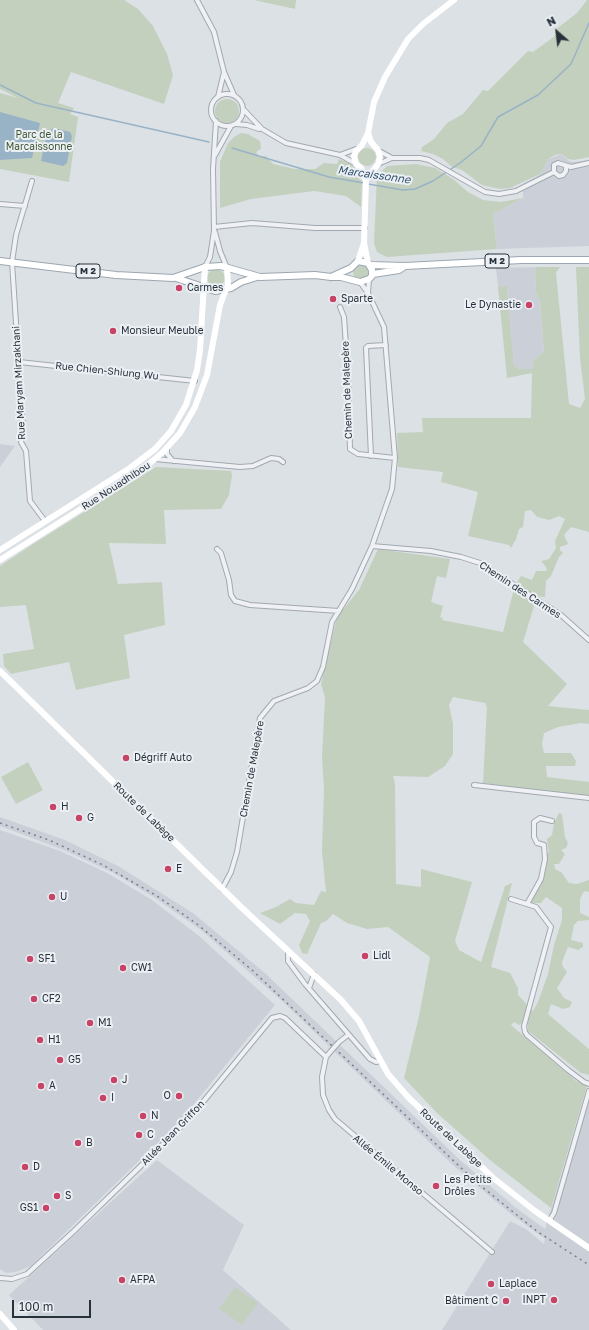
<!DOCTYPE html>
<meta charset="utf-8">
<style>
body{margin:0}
#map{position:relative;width:589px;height:1330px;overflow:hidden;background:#dce1e6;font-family:"Golos Text",sans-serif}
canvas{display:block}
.north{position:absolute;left:537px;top:12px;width:40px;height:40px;-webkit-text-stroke:3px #ecf0f4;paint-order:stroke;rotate:332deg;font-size:11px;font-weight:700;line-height:16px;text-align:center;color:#27313c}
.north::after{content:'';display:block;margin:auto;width:14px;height:18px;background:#27313c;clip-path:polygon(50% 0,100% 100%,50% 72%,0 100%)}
.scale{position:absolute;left:12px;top:1300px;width:79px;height:18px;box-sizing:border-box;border:2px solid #27313c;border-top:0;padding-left:5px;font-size:12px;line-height:14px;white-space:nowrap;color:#27313c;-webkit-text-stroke:3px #ecf0f4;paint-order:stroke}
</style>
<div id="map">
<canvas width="589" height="1330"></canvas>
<div class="north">N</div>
<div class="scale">100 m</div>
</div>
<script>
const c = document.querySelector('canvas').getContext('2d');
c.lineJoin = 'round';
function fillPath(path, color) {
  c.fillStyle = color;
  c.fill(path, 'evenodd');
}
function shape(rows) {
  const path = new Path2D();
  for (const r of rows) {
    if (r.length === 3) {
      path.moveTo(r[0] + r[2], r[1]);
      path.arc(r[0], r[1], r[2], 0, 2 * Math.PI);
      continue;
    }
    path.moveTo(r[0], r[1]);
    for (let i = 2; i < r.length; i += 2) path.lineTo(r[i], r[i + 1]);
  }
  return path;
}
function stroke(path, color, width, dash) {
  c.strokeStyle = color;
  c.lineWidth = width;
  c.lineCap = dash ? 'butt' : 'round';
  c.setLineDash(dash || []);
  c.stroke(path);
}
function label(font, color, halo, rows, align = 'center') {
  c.font = font + ' "Golos Text",sans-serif';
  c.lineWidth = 4;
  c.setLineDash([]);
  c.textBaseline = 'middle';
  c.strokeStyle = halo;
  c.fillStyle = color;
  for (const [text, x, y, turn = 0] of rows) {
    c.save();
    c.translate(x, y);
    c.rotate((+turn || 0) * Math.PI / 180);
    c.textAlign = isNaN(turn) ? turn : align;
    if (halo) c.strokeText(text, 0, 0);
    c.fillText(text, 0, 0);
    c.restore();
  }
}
fillPath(shape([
 [562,154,569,161,574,162,589,160,589,246,497,249,493,214,523,198,523,184,539,175,548,159],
 [537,267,535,270,536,293,540,301,544,352,534,359,532,369,521,369,514,366,507,287,498,287,496,268],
 [0,444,15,446,0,467],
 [0,817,65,840,118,866,193,913,266,974,461,1161,515,1207,545,1229,585,1096,589,1097,589,1330,442,1330,510,1221,526,1229,544,1244,545,1239,511,1214,455,1167,281,1000,201,930,155,898,114,873,64,850,0,826],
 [0,830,60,851,107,873,152,900,199,936,275,1005,180,1121,31,1266,16,1272,6,1273,0,1269],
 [157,1160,244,1225,223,1270,291,1330,43,1330,9,1295]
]), '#cbd0d8');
fillPath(shape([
 [0,0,124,0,138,9,153,26,167,54,173,75,164,104,71,72,58,103,74,108,70,114,78,117,69,182,0,169,0,93,18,98,0,89],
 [254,0,296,0,295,9],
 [587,0,589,0,589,157,574,160,568,159,562,154,555,155,548,159,540,174,510,188,500,189,482,185,462,170,452,167,443,159,433,154,421,151,422,147,434,139,447,123,463,114,483,90,488,91,528,51,533,52,555,36,555,30,577,13],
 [227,111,12],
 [241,133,248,134,260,141,261,149,256,152,259,157,266,156,273,164,295,169,315,169,324,163,337,164,339,159,349,163,358,170,356,176,362,181,361,207,346,196,314,191,251,199,220,208,220,162,228,143,234,137],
 [367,157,9],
 [416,164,435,168,453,179,468,192,483,200,501,202,523,198,493,214,497,249,387,257,377,252,374,243,377,176,387,166],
 [361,272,8],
 [537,267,560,267,556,273,569,404,580,408,585,399,580,358,576,267,589,267,589,532,571,527,564,535,568,544,560,547,560,550,563,553,559,557,551,576,546,581,545,597,531,596,516,584,521,576,532,580,536,571,547,571,546,567,541,561,549,559,556,548,555,541,565,519,559,516,549,520,537,517,531,510,525,511,523,527,519,529,516,539,511,548,509,545,468,536,478,492,441,482,443,472,398,467,397,433,423,432,422,418,531,418,532,373,507,378,498,287,507,286,514,366,521,369,532,369,534,359,544,352,540,301,536,293,535,270],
 [216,278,9],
 [156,467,231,471,232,475,229,495,221,509,164,510,166,544,109,543,118,584,162,582,165,625,124,635,130,678,76,690,69,662,11,674,4,666,3,654,34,649,26,605,0,607,0,566,30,546],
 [378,549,450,559,446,578,437,576,431,602,443,606,440,617,443,618,442,620,503,632,514,589,535,603,523,642,567,684,548,706,589,710,589,724,581,723,558,727,544,733,542,744,544,753,571,753,576,761,575,766,546,766,547,777,589,782,589,796,483,783,487,707,485,703,453,697,449,705,453,724,453,754,445,766,428,777,393,776,395,784,396,884,421,887,421,869,472,882,455,941,459,950,481,962,505,886,512,883,491,967,510,973,518,988,518,995,533,1011,538,1002,548,974,554,945,562,920,562,908,546,897,541,903,532,903,532,895,539,879,543,858,549,852,547,839,552,835,554,823,559,813,562,814,565,837,568,843,566,848,561,850,565,854,559,864,554,864,555,869,561,872,569,883,577,884,589,880,589,892,584,891,580,899,580,913,589,917,589,920,578,921,574,925,571,940,583,943,583,947,578,950,568,947,562,962,563,967,567,972,557,988,564,998,572,1002,570,1007,563,1009,551,1004,548,1014,589,1049,589,1075,581,1073,528,1031,528,1023,525,1021,519,1025,514,1022,511,1025,576,1081,587,1086,551,1208,490,1160,437,1113,404,1078,419,1016,430,957,388,927,367,929,347,923,333,914,326,921,321,923,307,954,302,953,299,945,310,921,306,914,295,913,280,924,260,913,276,907,290,899,296,903,314,905,321,891,326,892,322,851,324,789,322,757,325,697,321,684,337,617,359,590],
 [28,762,43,790,16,804,1,777],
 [235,1287,258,1303,242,1325,219,1309]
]), '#c4d0be');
fillPath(shape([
 [0,112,40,123,32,158,0,160],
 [53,128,70,132,72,136,67,163,63,166,41,161,47,133]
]), '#98b3c5');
stroke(shape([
 [0,85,36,103,209,142],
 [232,148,329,177,364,183],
 [368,184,403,190,415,189,433,181,460,163,481,146,498,117,538,95,571,64,589,23]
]), '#98b3c5', 1.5);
const street = shape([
 [197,0,214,32,224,72,234,95],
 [227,110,16],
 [218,97,224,72],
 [244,110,262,129,286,143,340,155,356,164],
 [236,124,247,125,259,129],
 [379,151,392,158],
 [215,155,231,126],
 [340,155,356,149],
 [378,164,392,158,420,158,429,160,485,192,499,194,516,191,554,172],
 [566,166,566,171,563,175,559,176,554,172,554,165,558,163,571,167,589,163],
 [32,181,16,235,12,262,23,429,21,442,26,451,30,501,45,521],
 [0,204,25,206],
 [214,227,252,223,315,228,365,228],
 [215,232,220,251,227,268],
 [205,267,210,257,214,231,213,169,216,121],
 [368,293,369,279],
 [340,307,344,317,348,375,350,449,358,454,395,458],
 [19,362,195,381],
 [167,448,167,454,173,461],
 [371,456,366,348,368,346,386,345],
 [155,459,240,467,253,466,271,458,279,459,283,462],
 [372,546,431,551,461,557,480,563,561,615,589,640],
 [217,549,221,553,229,580,231,595,235,601,250,605,339,611],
 [474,785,589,798],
 [222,889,231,872,237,852,260,718,274,701,308,688,317,681,323,667,332,622,352,589,372,546,392,489,395,458,384,327,368,293,360,282],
 [511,899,536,907,551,927,524,1026,525,1032,527,1035,568,1070,584,1082,589,1084],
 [527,904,541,879,545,859,544,845,537,843,534,837,534,822,540,818,552,821],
 [288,952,288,961,305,984,370,1059,376,1062,380,1061],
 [309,988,314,974],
 [339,1042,348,1035],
 [331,1051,326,1057,322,1077,323,1095,329,1110,335,1119,492,1252],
 [549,1221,554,1213,589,1091],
 [0,1278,12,1279,27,1274,74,1231,189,1119,272,1018,280,1016,285,1018,326,1057]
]);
const primary = shape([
 [0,261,116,275,173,278,205,267,221,266,260,277,315,275,331,277,341,277,360,282,369,279,372,276,372,270,368,263,358,261,351,268,331,277],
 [371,265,405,266,521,260,589,260],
 [373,274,399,270,405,266],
 [176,278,215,291,231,288,241,282,257,277]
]);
stroke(street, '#a2a9b0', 6);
stroke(primary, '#9ca7b1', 8);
stroke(street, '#eff1f4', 4);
stroke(shape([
 [366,180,378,164,380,157,378,150,371,142,368,133],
 [364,243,368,263],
 [358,261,364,243,366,180,361,168,356,164,354,156,356,151,362,145,368,133,374,102,385,77,408,39,423,24,454,0],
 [0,550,130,468,155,449,171,431,186,405,197,370,200,350,205,267],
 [0,560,138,473,162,453,180,433,195,407,207,375,220,305,228,284,227,268],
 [0,671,241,907,341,1000,359,1021,388,1074,408,1097,492,1177,535,1211,589,1248],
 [0,1314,14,1330]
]), '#fff', 6);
stroke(primary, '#fff', 6);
stroke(shape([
 [0,823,49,840,103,865,157,896,197,924,252,970,476,1182,538,1232,589,1265]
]), '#77828f', 1.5, [2, 4]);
const streetBridge = shape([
 [331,1051,339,1042]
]);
stroke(streetBridge, '#a2a9b0', 6, []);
stroke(streetBridge, '#eff1f4', 4);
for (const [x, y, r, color] of [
 [179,288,4,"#c84466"],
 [333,299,4,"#c84466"],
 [529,305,4,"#c84466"],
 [113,331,4,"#c84466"],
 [126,758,4,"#c84466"],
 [53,807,4,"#c84466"],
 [79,818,4,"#c84466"],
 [168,869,4,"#c84466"],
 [52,897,4,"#c84466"],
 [365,956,4,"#c84466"],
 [30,959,4,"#c84466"],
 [123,968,4,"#c84466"],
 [34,999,4,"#c84466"],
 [90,1023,4,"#c84466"],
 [40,1040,4,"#c84466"],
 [60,1060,4,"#c84466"],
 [114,1080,4,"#c84466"],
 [41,1086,4,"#c84466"],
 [179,1096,4,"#c84466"],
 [103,1098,4,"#c84466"],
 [143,1116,4,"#c84466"],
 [139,1135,4,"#c84466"],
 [78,1143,4,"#c84466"],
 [25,1167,4,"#c84466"],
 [436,1186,4,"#c84466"],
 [57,1196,4,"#c84466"],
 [46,1208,4,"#c84466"],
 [122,1280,4,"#c84466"],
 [491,1284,4,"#c84466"],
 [554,1300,4,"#c84466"],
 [506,1301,4,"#c84466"]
]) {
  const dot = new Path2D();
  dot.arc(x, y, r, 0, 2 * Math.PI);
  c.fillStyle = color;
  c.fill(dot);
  stroke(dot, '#ecf0f4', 1.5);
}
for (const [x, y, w] of [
 [497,261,24],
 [88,271,24]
]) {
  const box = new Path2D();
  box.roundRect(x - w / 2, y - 7, w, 14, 3);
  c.fillStyle = '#ecf0f4';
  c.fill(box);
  stroke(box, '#27313c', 1);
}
label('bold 9px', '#27313c', null, [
 ["M 2",497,261],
 ["M 2",88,271]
]);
label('10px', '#3f5735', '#ecf0f4', [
 ["Parc de la",39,135],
 ["Marcaissonne",39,147]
]);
label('10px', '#27313c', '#ecf0f4', [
 ["Carmes",187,288],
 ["Sparte",341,299],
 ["Le Dynastie",521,305,"right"],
 ["Monsieur Meuble",121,331],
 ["Dégriff Auto",134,758],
 ["H",61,807],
 ["G",87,818],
 ["E",176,869],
 ["U",60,897],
 ["Lidl",373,956],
 ["SF1",38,959],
 ["CW1",131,968],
 ["CF2",42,999],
 ["M1",98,1023],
 ["H1",48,1040],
 ["G5",68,1060],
 ["J",122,1080],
 ["A",49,1086],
 ["O",171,1096,"right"],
 ["I",111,1098],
 ["N",151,1116],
 ["C",147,1135],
 ["B",86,1143],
 ["D",33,1167],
 ["Les Petits",444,1180],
 ["Drôles",444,1192],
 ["S",65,1196],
 ["GS1",38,1208,"right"],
 ["AFPA",130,1280],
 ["Laplace",499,1284],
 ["INPT",546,1300,"right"],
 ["Bâtiment C",498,1301,"right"]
], 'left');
label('10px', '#27313c', '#ecf0f4', [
 ["Rue Chien-Shiung Wu",107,371,6],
 ["Rue Maryam Mirzakhani",19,383,-93],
 ["Chemin de Malepère",347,390,-92],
 ["Rue Nouadhibou",116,486,-33],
 ["Chemin des Carmes",520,590,33],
 ["Chemin de Malepère",252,769,-80],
 ["Route de Labège",144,812,44],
 ["Allée Jean Griffon",173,1133,-46],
 ["Route de Labège",451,1138,43],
 ["Allée Émile Monso",388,1165,40]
]);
label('italic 11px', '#33536e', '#ecf0f4', [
 ["Marcaissonne",374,175,8]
]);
</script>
